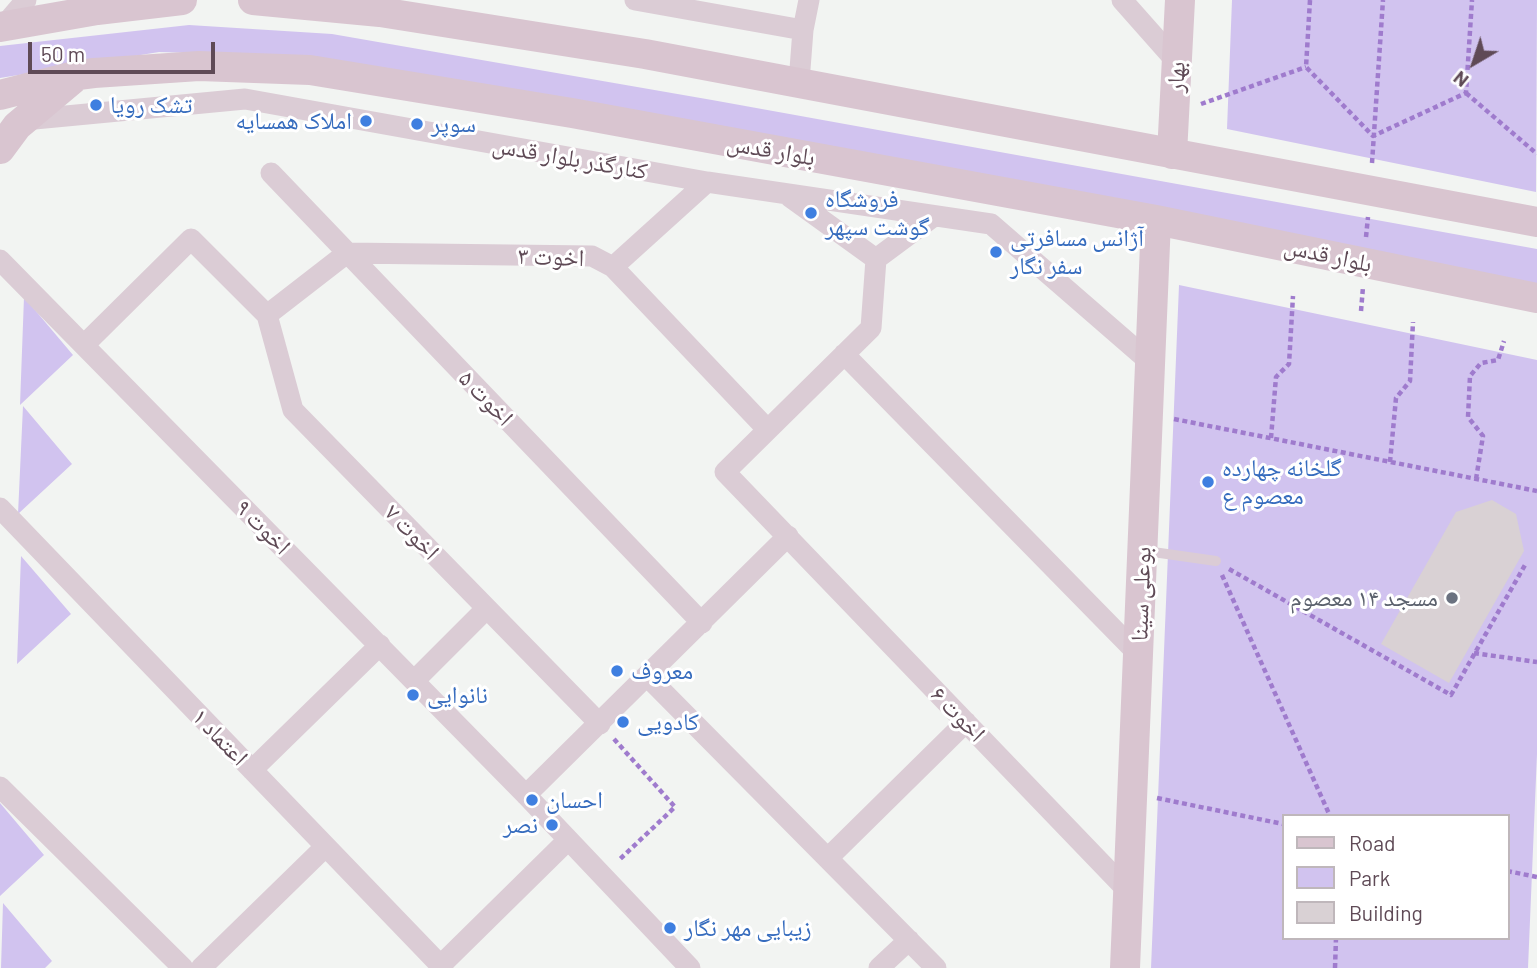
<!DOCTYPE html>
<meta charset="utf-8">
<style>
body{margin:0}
#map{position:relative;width:1537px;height:968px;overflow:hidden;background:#f2f4f2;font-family:Barlow,sans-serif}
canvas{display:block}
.legend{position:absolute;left:1282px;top:814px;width:228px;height:126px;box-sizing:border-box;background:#fff;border:2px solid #bfb7bb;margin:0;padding:9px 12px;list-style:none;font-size:21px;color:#5f4a56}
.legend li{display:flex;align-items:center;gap:14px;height:35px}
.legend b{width:35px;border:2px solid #bfb7bb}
.north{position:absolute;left:1439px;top:28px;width:70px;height:70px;-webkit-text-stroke:5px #fff;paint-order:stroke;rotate:219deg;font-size:19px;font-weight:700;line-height:28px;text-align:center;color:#5f4a56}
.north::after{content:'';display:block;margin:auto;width:24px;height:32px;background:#5f4a56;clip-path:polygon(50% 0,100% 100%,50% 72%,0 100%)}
.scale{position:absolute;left:28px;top:42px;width:187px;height:32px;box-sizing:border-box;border:4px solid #5f4a56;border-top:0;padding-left:9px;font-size:21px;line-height:24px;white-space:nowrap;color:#5f4a56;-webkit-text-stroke:5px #fff;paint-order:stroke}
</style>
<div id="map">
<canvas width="1537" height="968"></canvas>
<ul class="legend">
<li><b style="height:9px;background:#d9c5d0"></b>Road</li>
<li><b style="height:19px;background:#d1c3ef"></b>Park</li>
<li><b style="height:19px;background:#d9d1d4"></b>Building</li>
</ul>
<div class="north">N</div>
<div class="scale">50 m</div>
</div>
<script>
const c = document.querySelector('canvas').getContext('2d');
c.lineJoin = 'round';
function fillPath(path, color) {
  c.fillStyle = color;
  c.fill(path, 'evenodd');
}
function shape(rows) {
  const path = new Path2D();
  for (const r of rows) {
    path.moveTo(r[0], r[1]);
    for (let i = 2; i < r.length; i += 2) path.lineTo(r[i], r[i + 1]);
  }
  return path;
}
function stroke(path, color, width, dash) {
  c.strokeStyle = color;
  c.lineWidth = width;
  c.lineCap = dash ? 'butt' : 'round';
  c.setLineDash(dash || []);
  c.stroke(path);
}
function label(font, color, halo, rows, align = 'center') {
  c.font = font + ' Barlow,"Noto Naskh Arabic",sans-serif';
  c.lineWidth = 6;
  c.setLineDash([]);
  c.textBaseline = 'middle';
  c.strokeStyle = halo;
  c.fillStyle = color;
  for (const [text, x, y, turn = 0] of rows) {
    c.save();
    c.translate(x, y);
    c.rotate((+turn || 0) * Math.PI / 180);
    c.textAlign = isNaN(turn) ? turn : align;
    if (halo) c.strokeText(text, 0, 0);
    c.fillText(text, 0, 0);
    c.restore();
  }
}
fillPath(shape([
 [1232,0,1537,0,1536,192,1227,129],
 [189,25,332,34,712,100,1537,249,1537,284,302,56,159,52,0,78,0,46],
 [1179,285,1537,360,1537,754,1528,968,1151,968],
 [1283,816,1507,816,1507,938,1283,938],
 [24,297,73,355,20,405],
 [23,406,72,464,18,514],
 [21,556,71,614,17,664],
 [0,803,44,855,0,896],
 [3,903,52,961,45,968,1,968]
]), '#d1c3ef');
fillPath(shape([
 [1492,500,1516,514,1524,551,1449,683,1381,644,1456,512]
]), '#d9d1d4');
stroke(shape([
 [1310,0,1306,67,1373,136,1466,93,1472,0],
 [1466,93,1537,154],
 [1201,104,1306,67],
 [1372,163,1383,0],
 [1366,237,1368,217],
 [1361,311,1363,287],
 [1174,419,1537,491],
 [1271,438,1276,377,1289,364,1293,296],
 [1390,462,1396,398,1410,381,1413,322],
 [1476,479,1483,436,1468,417,1470,376,1481,363,1498,360,1504,341],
 [1229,569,1451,695,1525,565],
 [1222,575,1330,816],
 [1474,653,1537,662],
 [614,739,675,807,618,861],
 [1157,798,1283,824],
 [1507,871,1537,877],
 [1335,968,1336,938]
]), '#9f7bcd', 4.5, [5, 3.5]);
stroke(shape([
 [1146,551,1216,561]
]), '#dbccd5', 10);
stroke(shape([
 [635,0,803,30],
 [1122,0,1176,61],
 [3,27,26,0],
 [799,82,803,30,809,0],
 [24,120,245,99,707,182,991,224,1150,362],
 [271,173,702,623],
 [790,197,876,259],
 [934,216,876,259,871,328,725,472,1128,891],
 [0,260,526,795,690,968],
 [613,267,707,182],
 [267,315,293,410,600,724],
 [84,345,191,239,267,315,347,253,592,256,613,267,767,429],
 [844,354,1138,654],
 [0,508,443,968],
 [648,677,936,968],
 [414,681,486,609],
 [252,770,380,645],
 [0,787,183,968],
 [526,795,788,536],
 [828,858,966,722],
 [440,966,568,840],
 [201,968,325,847],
 [879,968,909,940]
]), '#dbccd5', 21);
stroke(shape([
 [253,0,380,12,645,54,1537,222],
 [0,27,97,10,182,0],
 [0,95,78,75,94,73,199,66,310,70,572,113,1156,220,1537,298],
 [0,149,17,126,73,79],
 [1172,154,1180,0],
 [1125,968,1156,220]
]), '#d9c5d0', 30);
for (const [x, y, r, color] of [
 [96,105,7,"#3f7fe0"],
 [366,121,7,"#3f7fe0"],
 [417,124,7,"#3f7fe0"],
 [811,213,7,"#3f7fe0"],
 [996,252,7,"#3f7fe0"],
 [1208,482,7,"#3f7fe0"],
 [1452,598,7,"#6b7280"],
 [617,671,7,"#3f7fe0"],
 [413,695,7,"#3f7fe0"],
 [623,722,7,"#3f7fe0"],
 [532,800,7,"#3f7fe0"],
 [552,825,7,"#3f7fe0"],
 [670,928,7,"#3f7fe0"]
]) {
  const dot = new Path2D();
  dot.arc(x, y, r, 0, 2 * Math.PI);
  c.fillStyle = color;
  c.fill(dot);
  stroke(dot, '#fff', 2.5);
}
label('24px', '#5f4a56', '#fff', [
 ["بهار",1176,77,-87],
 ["بلوار قدس",771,150,10],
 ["کنارگذر بلوار قدس",570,158,10],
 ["بلوار قدس",1328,255,12],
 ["اخوت ۳",551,257,2],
 ["اخوت ۵",486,398,46],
 ["اخوت ۹",263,527,45],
 ["اخوت ۷",412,532,46],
 ["بوعلی سینا",1141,594,-88],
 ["اخوت ۶",958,714,46],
 ["اعتماد ۱",220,737,46]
]);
label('24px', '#366cbe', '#fff', [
 ["تشک رویا",110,105],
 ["املاک همسایه",352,121,"right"],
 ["سوپر",431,124],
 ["فروشگاه",825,199],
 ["گوشت سپهر",825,227],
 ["آژانس مسافرتی",1010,238],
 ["سفر نگار",1010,266],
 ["گلخانه چهارده",1222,468],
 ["معصوم ع",1222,496],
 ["معروف",631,671],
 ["نانوایی",427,695],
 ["کادویی",637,722],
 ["احسان",546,800],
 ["نصر",538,825,"right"],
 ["زیبایی مهر نگار",684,928]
], 'left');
label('24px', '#5b616d', '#fff', [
 ["مسجد ۱۴ معصوم",1438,598]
], 'right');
</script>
